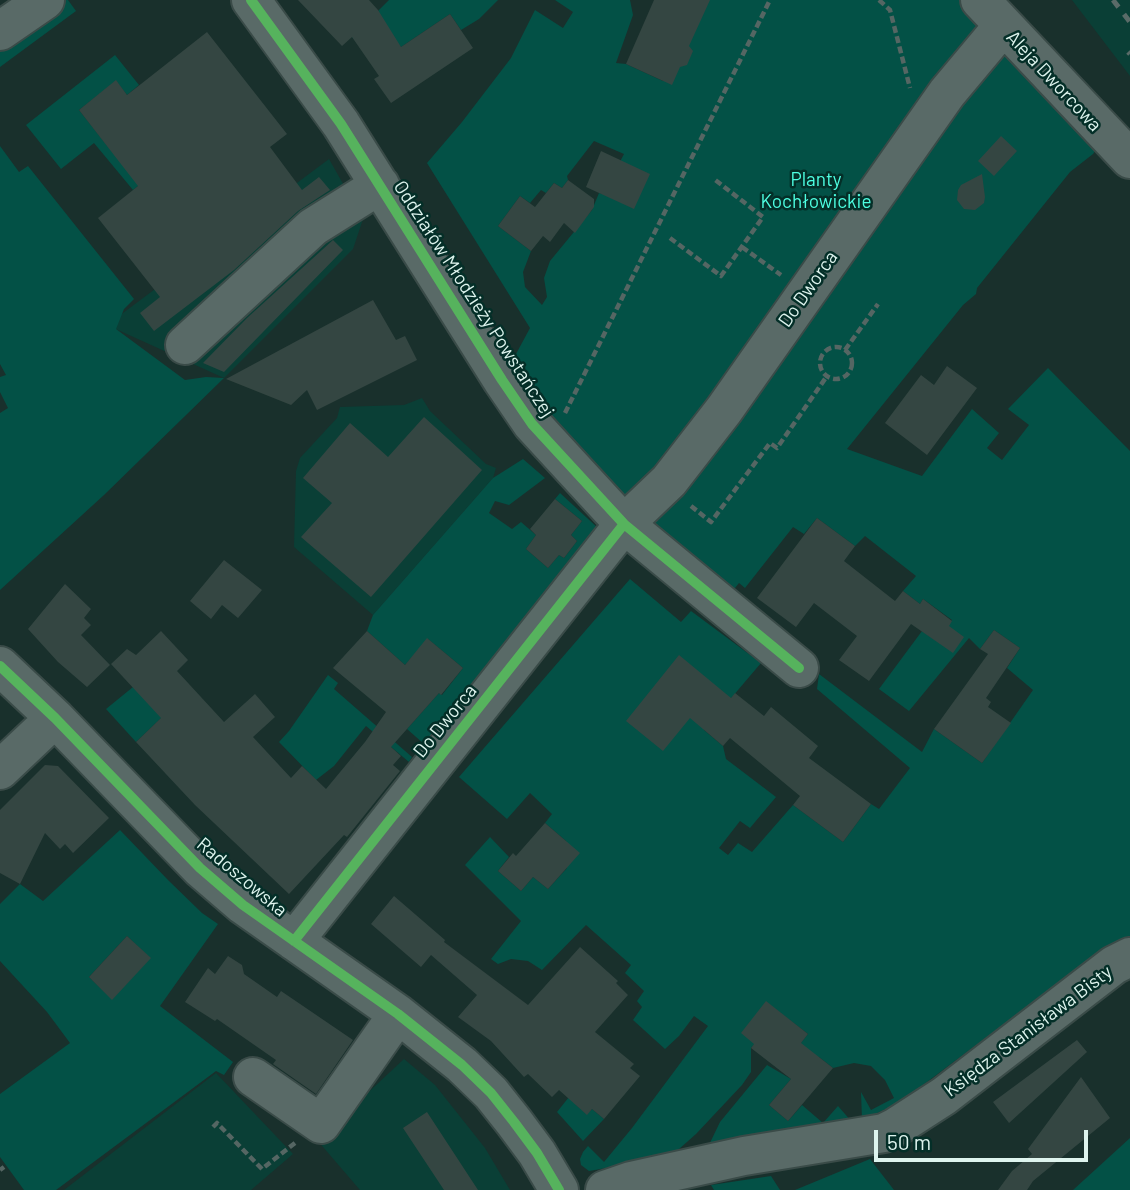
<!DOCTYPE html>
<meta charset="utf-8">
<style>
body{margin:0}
#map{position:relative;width:1130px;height:1190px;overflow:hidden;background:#19302c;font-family:Barlow,sans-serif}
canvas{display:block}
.scale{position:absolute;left:874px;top:1130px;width:214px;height:32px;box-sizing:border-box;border:4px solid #def4ee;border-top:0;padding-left:9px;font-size:21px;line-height:24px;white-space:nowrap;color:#def4ee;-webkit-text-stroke:5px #042f28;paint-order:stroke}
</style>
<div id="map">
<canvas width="1130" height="1190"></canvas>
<div class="scale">50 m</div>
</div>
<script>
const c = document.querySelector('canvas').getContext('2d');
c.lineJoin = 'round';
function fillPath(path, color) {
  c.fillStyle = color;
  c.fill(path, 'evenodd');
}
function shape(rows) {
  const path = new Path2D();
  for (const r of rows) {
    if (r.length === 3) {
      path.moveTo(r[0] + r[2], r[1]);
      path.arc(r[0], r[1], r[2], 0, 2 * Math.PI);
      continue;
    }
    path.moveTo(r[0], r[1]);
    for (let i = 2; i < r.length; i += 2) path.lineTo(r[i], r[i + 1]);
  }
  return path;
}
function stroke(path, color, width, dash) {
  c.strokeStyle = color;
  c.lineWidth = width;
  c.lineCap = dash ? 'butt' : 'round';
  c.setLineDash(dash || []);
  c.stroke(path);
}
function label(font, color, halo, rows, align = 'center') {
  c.font = font + ' Barlow,sans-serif';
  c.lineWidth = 5;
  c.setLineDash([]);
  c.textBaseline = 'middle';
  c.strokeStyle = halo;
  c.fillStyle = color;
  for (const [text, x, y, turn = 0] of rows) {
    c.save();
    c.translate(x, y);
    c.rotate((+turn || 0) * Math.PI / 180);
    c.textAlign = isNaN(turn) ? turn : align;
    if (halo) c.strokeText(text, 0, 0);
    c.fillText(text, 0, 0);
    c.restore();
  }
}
fillPath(shape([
 [1072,0,1130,0,1130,76],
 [329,159,363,219,353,249,224,378,107,325],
 [422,398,430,411,486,464,496,468,493,478,373,615,294,547,296,471,300,458,337,418,340,407,404,405],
 [404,1059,435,1085,485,1148,510,1190,360,1190,317,1140],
 [216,1073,293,1154,251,1190,64,1190]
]), '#0a3f36');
fillPath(shape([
 [56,0,68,0,76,11,0,67,0,38],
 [389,0,498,0,479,19,461,30,450,14,401,47,399,45,374,62,352,37],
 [555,0,630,0,633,15,616,63,626,64,663,81,708,0,986,0,1098,147,1093,154,1070,172,977,288,976,294,963,305,847,449,922,476,972,409,999,433,987,448,1002,460,1029,425,1008,409,1048,368,1130,451,1130,937,1064,979,899,1103,862,1120,861,1092,871,1110,894,1098,885,1080,871,1066,854,1063,833,1068,819,1057,791,1055,808,1034,766,1002,757,1041,751,1048,751,1072,742,1085,696,1134,670,1157,589,1171,581,1165,580,1159,583,1152,588,1146,604,1162,632,1128,708,1026,694,1016,679,1036,665,1049,633,1020,642,1007,637,1001,644,991,625,973,631,965,586,925,542,970,528,961,511,959,498,964,491,959,521,921,465,865,490,837,509,857,498,871,521,891,533,877,548,889,567,868,566,841,545,823,552,814,530,793,507,819,459,777,630,579,681,622,691,611,761,663,704,730,723,746,726,759,776,797,750,828,740,821,719,848,728,855,738,843,752,852,793,805,843,842,871,804,879,809,910,768,817,689,819,674,922,752,934,729,982,763,1033,690,1007,668,1020,648,994,630,980,649,969,638,909,711,879,689,922,631,937,641,952,620,923,599,920,604,903,591,916,576,865,536,855,546,817,518,804,534,793,527,745,588,739,583,727,598,502,380,530,328,427,163,462,122,511,58,535,10,563,28,573,12],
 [594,141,624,154,603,194,599,193,592,210,550,261,544,278,547,297,542,305,525,287,523,272,531,251,498,226,520,196,530,203,541,190,546,193,554,183,562,188,568,180,567,176],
 [115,55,139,85,127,95,116,81,79,110,113,153,174,157,133,190,94,143,61,169,26,125],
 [0,146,19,172,28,166,134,299,124,309,116,329,185,380,206,377,224,378,104,495,0,590,0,413,8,408,0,392,0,377,6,375,0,364],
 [523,459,545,478,509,505,495,501,489,513,512,529,521,522,536,535,526,549,548,568,559,555,564,558,577,541,571,535,582,521,555,499,560,493,599,529,479,682,424,744,407,729,439,693,442,695,463,668,428,639,405,665,367,631,373,615,493,478],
 [328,675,338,683,334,689,412,757,409,762,366,726,334,766,316,780,279,742,289,731],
 [133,687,178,702,136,742,106,709],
 [120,830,168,880,202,913,218,924,160,1006,233,1062,224,1075,216,1071,56,1190,24,1190,0,1157,0,1094,70,1043,47,1012,0,961,0,904,20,884,43,901],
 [127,936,150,958,112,999,89,977],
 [767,1065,791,1079,769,1105,788,1121,802,1105,823,1123,838,1106,852,1122,708,1147,720,1122],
 [573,1092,581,1099,576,1105,587,1114,592,1109,604,1119,583,1141,557,1112],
 [1130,1138,1130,1190,1073,1190],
 [870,1159,894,1190,795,1190],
 [771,1176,780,1190,714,1190,711,1185]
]), '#035146');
fillPath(shape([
 [298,0,369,0,378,10,401,47,450,14,473,48,391,103,374,79,379,76,352,37,342,46],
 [654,0,710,0,689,46,693,51,687,65,680,67,672,85,626,64],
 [207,32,287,134,270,147,302,190,319,177,330,190,298,211,234,270,154,331,140,313,160,297,98,218,138,186,79,110,116,80,127,95],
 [1001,136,1017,151,994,176,978,161],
 [601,151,650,174,634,209,586,187],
 [982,174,985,197,984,203,975,210,964,209,957,200,958,190,961,185],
 [568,180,594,199,594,207,575,233,564,223,550,242,543,236,531,251,498,226,520,196,535,207,554,183,562,188],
 [333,240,343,250,224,372,203,363,247,318],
 [373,300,396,340,405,336,417,360,317,410,307,390,291,405,226,379],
 [947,366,977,388,927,455,885,423,921,375,934,385],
 [424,417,482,470,371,597,301,537,332,503,303,478,350,423,388,457],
 [555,499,582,521,571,535,577,541,564,558,559,555,548,568,526,549,536,535,530,529],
 [817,518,855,546,844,561,895,601,903,591,920,604,923,599,952,621,949,626,964,637,953,653,911,624,869,681,839,660,857,636,814,603,796,627,757,598],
 [224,560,262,590,238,618,222,605,211,619,190,601],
 [65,584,91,609,84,618,91,625,81,635,110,665,87,687,58,662,28,629],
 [994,630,1020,648,986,698,991,702,988,707,1011,723,982,763,934,729,988,654,980,649],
 [161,631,188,660,177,671,224,722,255,694,275,717,253,737,291,778,302,766,326,789,365,742,386,712,333,668,367,631,405,665,427,638,463,668,441,695,439,693,391,747,401,756,393,765,400,771,347,837,344,835,289,894,195,805,136,742,161,718,111,664,127,649,136,655],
 [679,655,731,698,735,693,764,716,771,707,818,746,809,758,871,804,843,842,793,805,800,796,730,738,723,746,690,718,663,751,626,721],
 [45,765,58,766,109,818,73,853,65,844,60,849,45,833,20,884,0,873,0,810],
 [545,823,580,853,548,889,533,877,521,891,498,871,513,853,516,856],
 [394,896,445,940,444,942,528,1005,580,947,618,981,616,983,628,995,595,1032,634,1064,630,1068,640,1076,604,1119,592,1109,587,1115,559,1090,552,1097,528,1074,524,1077,491,1041,458,1017,477,995,431,955,421,967,371,924],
 [127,936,151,958,112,1000,89,977],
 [228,956,242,965,244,974,277,997,281,991,353,1040,316,1094,273,1064,276,1060,217,1019,215,1021,185,1002,208,968,215,974],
 [766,1001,808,1034,801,1043,833,1068,788,1121,769,1105,791,1079,751,1048,754,1044,741,1033],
 [1077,1040,1087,1052,1009,1123,993,1102],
 [1081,1077,1110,1118,1033,1181,1027,1190,998,1190,1012,1171,1032,1154,1028,1149],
 [427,1112,478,1190,444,1190,403,1128]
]), '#344642');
const minor = shape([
 [251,0,341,124,502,380,532,424,624,524,799,668],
 [980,0,1130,159],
 [0,31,45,0],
 [185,345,313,227,380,185],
 [0,666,55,718,200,868,243,905,398,1014,462,1065,491,1093,514,1122,537,1153,559,1190],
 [0,770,55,718],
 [294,941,624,524,669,481,724,410,947,93,1003,26],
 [253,1077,321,1124,398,1014],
 [605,1190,631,1181,744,1156,884,1133,896,1127,944,1096,1114,965,1130,957]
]);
stroke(minor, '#3a4b48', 42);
stroke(shape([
 [879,0,890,10,910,88],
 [670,238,721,276,763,217,714,179],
 [742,247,781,275],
 [836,363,16],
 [845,350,878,304],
 [565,413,770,0],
 [691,506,711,522,770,443,777,448,827,376],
 [213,1127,217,1123,262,1169,295,1143],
 [0,1170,4,1167]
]), '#556663', 4.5, [7, 3.5]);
stroke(minor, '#596a67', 38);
stroke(shape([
 [1113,0,1130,22],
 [1128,52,1130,54]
]), '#5a6b68', 5, [9, 9]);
stroke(shape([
 [251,0,341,124,502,380,532,424,624,524,799,668],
 [0,666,55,718,200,868,243,905,398,1014,462,1065,491,1093,514,1122,537,1153,559,1190],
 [294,941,624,524]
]), '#56b35d', 10);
label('19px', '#def4ee', '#042f28', [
 ["Aleja Dworcowa",1054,81,47],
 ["Do Dworca",808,289,-55],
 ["Oddziałów Młodzieży Powstańczej",474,299,57],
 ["Do Dworca",445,721,-51],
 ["Radoszowska",242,877,40],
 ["Księdza Stanisława Bisty",1028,1031,-37]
]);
label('19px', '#4dfee1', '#042f28', [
 ["Planty",816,180],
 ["Kochłowickie",816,202]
]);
</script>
